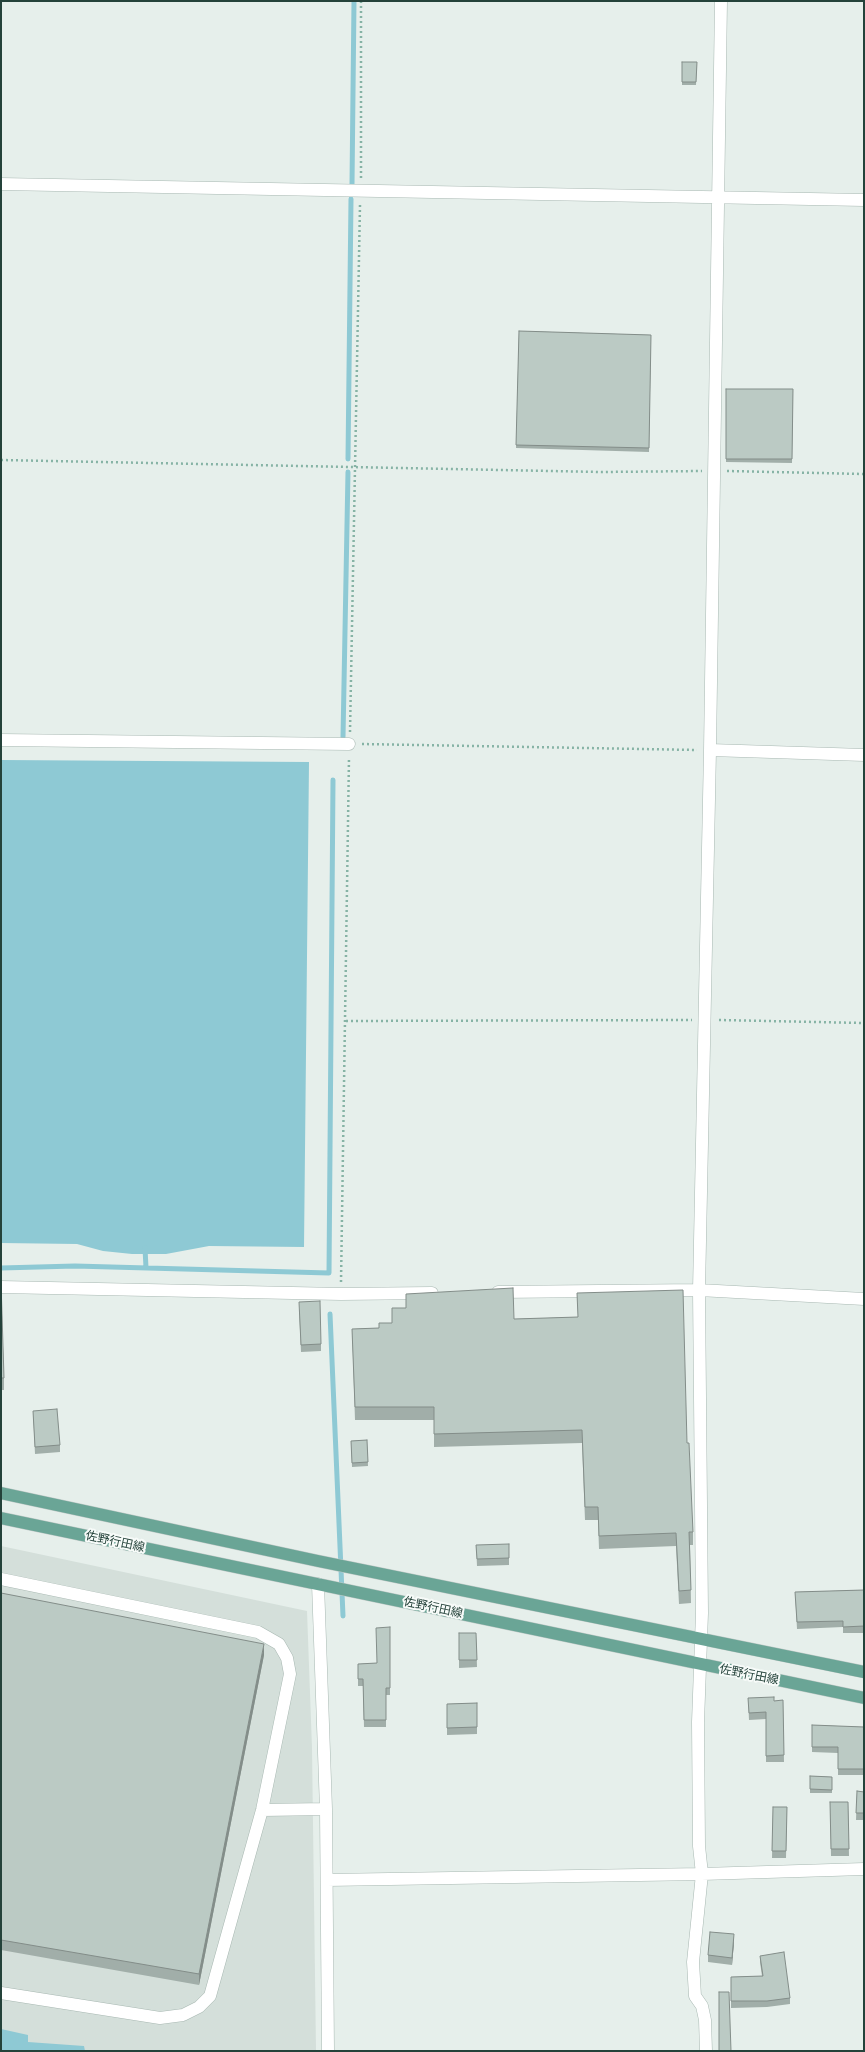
<!DOCTYPE html>
<meta charset="utf-8">
<style>
body{margin:0}
#map{position:relative;width:865px;height:2052px;overflow:hidden;background:#e6efeb;font-family:Manrope,sans-serif}
canvas{display:block}
.frame{position:absolute;inset:0;border:2px solid #24423a;pointer-events:none}
</style>
<div id="map">
<canvas width="865" height="2052"></canvas>
<div class="frame"></div>
</div>
<script>
const c = document.querySelector('canvas').getContext('2d');
c.lineJoin = 'round';
function fillPath(path, color) {
  c.fillStyle = color;
  c.fill(path, 'evenodd');
}
function shape(rows) {
  const path = new Path2D();
  for (const r of rows) {
    path.moveTo(r[0], r[1]);
    for (let i = 2; i < r.length; i += 2) path.lineTo(r[i], r[i + 1]);
  }
  return path;
}
function stroke(path, color, width, dash) {
  c.strokeStyle = color;
  c.lineWidth = width;
  c.lineCap = dash ? 'butt' : 'round';
  c.setLineDash(dash || []);
  c.stroke(path);
}
function label(font, color, halo, rows, align = 'center') {
  c.font = font + ' Manrope,"Noto Sans JP",sans-serif';
  c.lineWidth = 4;
  c.setLineDash([]);
  c.textBaseline = 'middle';
  c.strokeStyle = halo;
  c.fillStyle = color;
  for (const [text, x, y, turn = 0] of rows) {
    c.save();
    c.translate(x, y);
    c.rotate((+turn || 0) * Math.PI / 180);
    c.textAlign = isNaN(turn) ? turn : align;
    if (halo) c.strokeText(text, 0, 0);
    c.fillText(text, 0, 0);
    c.restore();
  }
}
fillPath(shape([
 [1,1546,307,1611,312,1748,316,2051,1,2051]
]), '#d4dfda');
fillPath(shape([
 [1,760,309,762,304,1247,209,1246,166,1254,132,1254,103,1251,77,1244,1,1243],
 [1,2029,28,2035,28,2042,84,2046,85,2051,1,2051]
]), '#8ec9d4');
stroke(shape([
 [352,184,354,1],
 [348,459,351,199],
 [343,737,348,472],
 [145,1248,146,1268],
 [1,1268,75,1266,329,1273,333,780],
 [330,1314,343,1616]
]), '#8ec9d4', 5);
const minor = shape([
 [1,184,864,200],
 [1,740,349,744],
 [710,750,864,755],
 [1,1287,341,1294,432,1293],
 [498,1292,699,1290,864,1299],
 [1,1579,258,1632,279,1644,287,1658,290,1674,262,1810,210,1996,199,2007,183,2015,160,2018,1,1993],
 [318,1584,326,1809,328,2051],
 [262,1810,326,1809],
 [327,1880,702,1874,864,1869],
 [706,2051,705,2020,702,2006,695,1996,693,1962,702,1874,699,1846,698,1722,702,1613,699,1290,710,750,721,1]
]);
const major = shape([
 [1,1493,318,1561,864,1672],
 [1,1518,864,1698]
]);
stroke(minor, '#a8b8b2', 13);
stroke(major, '#c2cac8', 13);
stroke(shape([
 [361,178,361,1],
 [1,460,601,472,702,471],
 [727,471,864,474],
 [350,732,360,205],
 [362,744,697,750],
 [719,1020,864,1023],
 [346,1021,692,1020],
 [341,1282,349,757]
]), '#86b3a5', 2.5, [2, 3]);
stroke(minor, '#fff', 12);
stroke(major, '#6aa596', 12);
fillPath(shape([
 [682,62,697,62,696,85,682,85],
 [519,331,651,335,649,452,516,448],
 [726,389,793,389,792,463,726,462],
 [1,1282,4,1378,4,1390,1,1390],
 [577,1293,687,1443,693,1532,693,1545,690,1545,691,1603,679,1604,676,1546,599,1549,598,1520,585,1520,582,1443,434,1447,434,1420,355,1420,352,1329,379,1328,392,1323,392,1308,406,1308,406,1294,514,1319,578,1317],
 [299,1309,321,1344,321,1351,301,1352],
 [33,1411,60,1445,60,1452,35,1454],
 [367,1440,368,1466,352,1467,351,1441],
 [476,1545,509,1558,509,1565,477,1566],
 [864,1590,864,1633,843,1633,843,1627,797,1629,795,1592],
 [1,1593,264,1655,199,1985,1,1950],
 [390,1627,390,1695,386,1695,386,1727,364,1727,363,1686,358,1686,358,1664,377,1663],
 [459,1633,476,1633,477,1667,459,1668],
 [748,1698,774,1701,783,1700,784,1762,766,1762,766,1719,749,1720],
 [477,1703,477,1734,447,1735,447,1704],
 [812,1725,864,1727,864,1775,838,1775,838,1753,812,1752],
 [810,1776,832,1777,832,1793,810,1793],
 [857,1791,864,1792,864,1820,856,1820],
 [830,1802,848,1802,849,1856,831,1856],
 [773,1807,787,1807,786,1858,772,1858],
 [734,1942,732,1965,708,1962,708,1955],
 [760,1956,790,1998,790,2004,767,2007,731,2008,731,1977,762,1976,760,1962]
]), '#a1aea9');
fillPath(shape([
 [264,1644,264,1655,199,1985,199,1974],
 [734,1934,734,1942,732,1965,732,1958]
]), '#838d89');
const building = shape([
 [682,62,697,62,696,82,682,82,682,62],
 [519,331,651,335,649,448,516,445,519,331],
 [726,389,793,389,792,459,726,459,726,389],
 [1,1282,4,1378,1,1378,1,1282],
 [513,1288,514,1319,578,1317,577,1293,683,1290,687,1443,689,1443,693,1532,689,1532,691,1590,679,1591,676,1533,599,1536,598,1507,585,1507,582,1430,434,1434,434,1407,355,1407,352,1329,379,1328,379,1323,392,1323,392,1308,406,1308,406,1294,513,1288],
 [320,1301,321,1344,301,1345,299,1302,320,1301],
 [57,1409,60,1445,35,1447,33,1411,57,1409],
 [367,1440,368,1462,352,1463,351,1441,367,1440],
 [509,1544,509,1558,477,1559,476,1545,509,1544],
 [864,1590,864,1626,843,1627,843,1621,797,1622,795,1592,864,1590],
 [1,1593,264,1644,199,1974,1,1940,1,1593],
 [390,1627,390,1688,386,1688,386,1720,364,1720,363,1679,358,1679,358,1664,377,1663,376,1628,390,1627],
 [459,1633,476,1633,477,1660,459,1660,459,1633],
 [774,1697,774,1701,783,1700,784,1755,766,1756,766,1712,749,1713,748,1698,774,1697],
 [477,1703,477,1727,447,1728,447,1704,477,1703],
 [812,1725,864,1727,864,1769,838,1769,838,1747,812,1747,812,1725],
 [810,1776,832,1777,832,1790,810,1789,810,1776],
 [857,1791,864,1792,864,1813,856,1813,857,1791],
 [830,1802,848,1802,849,1849,831,1849,830,1802],
 [773,1807,787,1807,786,1851,772,1851,773,1807],
 [710,1932,734,1934,732,1958,708,1955,710,1932],
 [784,1952,790,1998,767,2001,731,2001,731,1977,763,1976,760,1956,784,1952],
 [719,1992,729,1992,731,2051,719,2051,719,1992]
]);
fillPath(building, '#bbcac4');
stroke(building, '#838d89', 1);
label('12px', '#24423a', '#f7fbf9', [
 ["佐野行田線",115,1542,12],
 ["佐野行田線",433,1608,12],
 ["佐野行田線",749,1675,11]
]);
</script>
